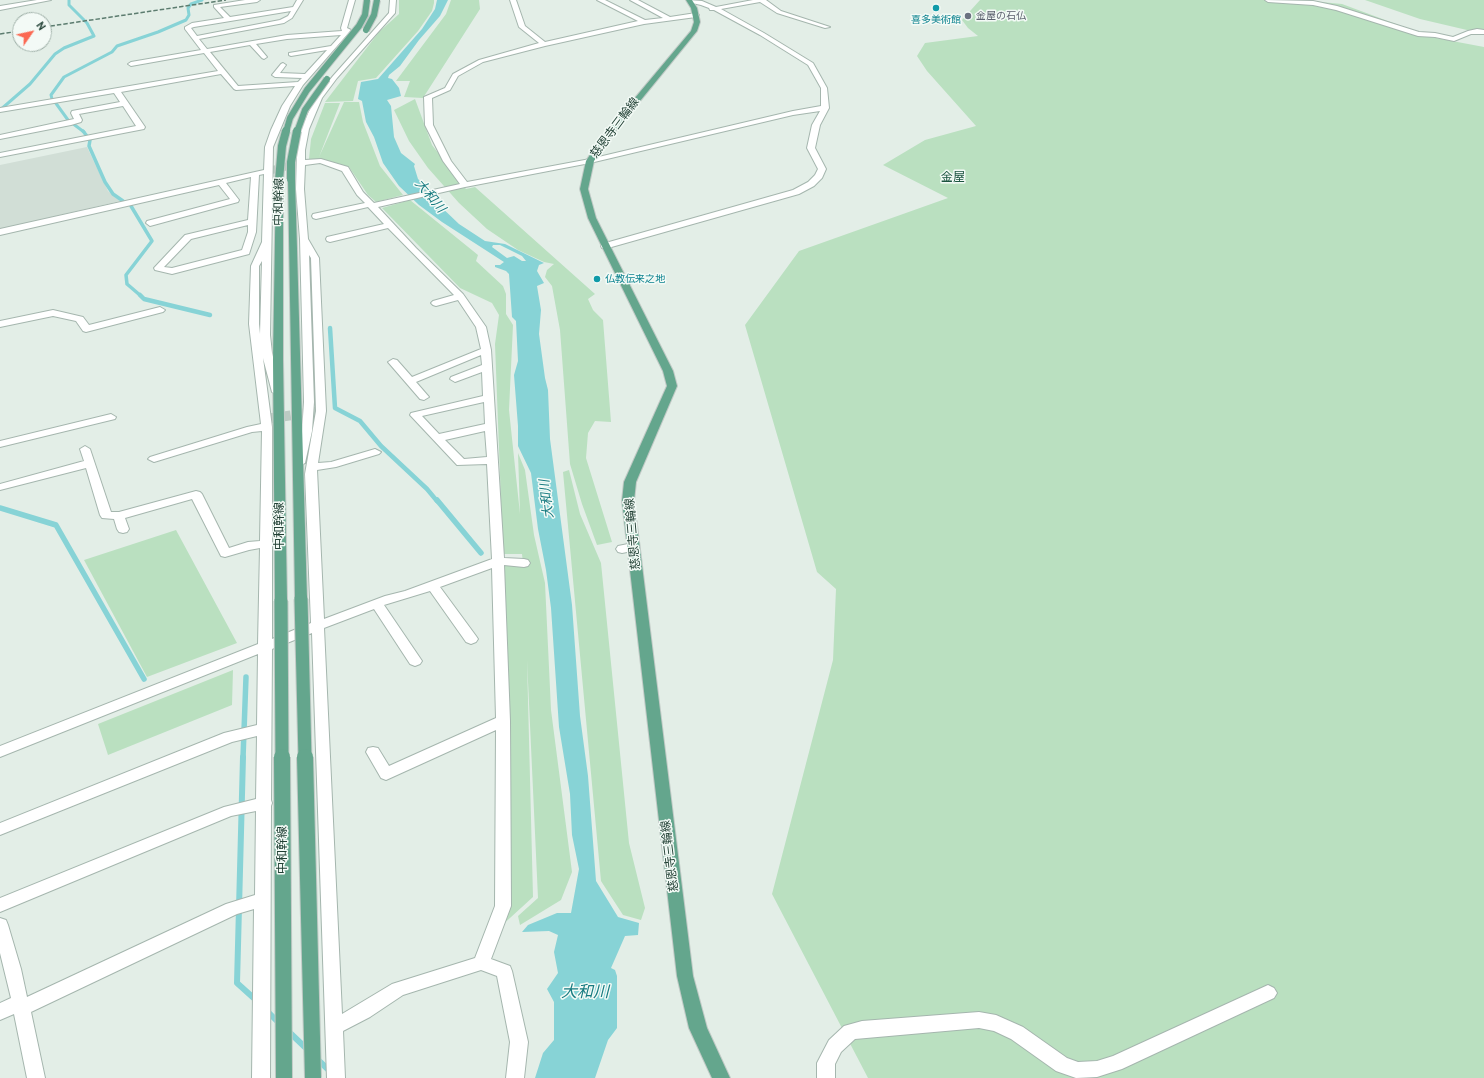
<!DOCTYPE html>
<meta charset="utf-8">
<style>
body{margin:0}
#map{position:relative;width:1484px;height:1078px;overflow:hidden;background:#e3eee7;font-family:"PT Sans",sans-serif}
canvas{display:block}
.north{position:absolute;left:12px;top:12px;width:40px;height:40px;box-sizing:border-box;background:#f3faf6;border:1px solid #9fb0a8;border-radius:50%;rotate:56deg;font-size:11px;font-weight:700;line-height:16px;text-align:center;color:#214034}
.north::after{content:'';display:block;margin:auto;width:14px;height:18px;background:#fb6953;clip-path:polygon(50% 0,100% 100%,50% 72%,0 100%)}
</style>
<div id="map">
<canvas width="1484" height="1078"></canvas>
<div class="north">N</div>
</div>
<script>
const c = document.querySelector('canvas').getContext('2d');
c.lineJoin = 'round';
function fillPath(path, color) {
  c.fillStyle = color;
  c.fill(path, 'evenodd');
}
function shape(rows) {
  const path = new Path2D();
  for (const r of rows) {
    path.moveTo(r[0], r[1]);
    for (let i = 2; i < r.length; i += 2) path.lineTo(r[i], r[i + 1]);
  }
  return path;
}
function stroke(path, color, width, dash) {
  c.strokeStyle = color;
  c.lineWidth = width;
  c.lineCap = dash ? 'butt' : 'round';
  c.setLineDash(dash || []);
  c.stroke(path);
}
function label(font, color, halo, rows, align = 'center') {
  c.font = font + ' "PT Sans","Noto Sans JP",sans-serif';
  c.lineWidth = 3;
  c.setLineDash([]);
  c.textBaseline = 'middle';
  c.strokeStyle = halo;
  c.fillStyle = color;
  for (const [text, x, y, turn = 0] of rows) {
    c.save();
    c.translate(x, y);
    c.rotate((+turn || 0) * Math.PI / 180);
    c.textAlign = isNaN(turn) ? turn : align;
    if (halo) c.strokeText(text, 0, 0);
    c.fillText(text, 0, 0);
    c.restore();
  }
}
fillPath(shape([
 [87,147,108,191,120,201,0,229,0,165]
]), '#d1ded6');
fillPath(shape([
 [399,0,434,0,434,3,432,11,418,31,376,78,358,81,353,101,325,102,379,32,399,14],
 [451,0,479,0,480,9,423,98,404,97,410,81,396,81,446,14],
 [980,0,1300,0,1342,4,1431,37,1484,47,1484,1078,868,1078,772,894,833,660,836,589,817,572,745,325,799,251,948,198,883,165,925,140,976,126,927,71,917,56,925,43,978,36,968,28,962,20],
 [1365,0,1484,0,1484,34,1420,19],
 [415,99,432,145,466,189,475,187,595,294,588,299,593,310,603,320,611,422,595,421,588,433,586,458,612,542,597,545,582,504,570,464,560,330,552,286,545,277,547,270,554,264,544,262,518,250,487,229,459,203,428,168,409,141,394,110],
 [344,102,359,102,363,122,380,166,403,195,376,202,368,195,349,167,323,159,309,159,311,139,325,103,340,103,319,157],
 [410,200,478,255,476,261,503,286,506,294,506,314,513,325,509,410,520,514,518,453,525,470,534,535,545,583,551,710,572,872,561,900,520,925,518,916,538,898,527,660,533,897,499,928,503,561,523,563,522,554,503,554,495,344,499,315,492,303,460,288,382,208],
 [569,470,580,514,601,563,629,843,645,908,641,920,623,915,601,881,563,472],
 [176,530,237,643,147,677,84,560],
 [233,670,232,705,108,755,98,724]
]), '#bae0c0');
fillPath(shape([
 [437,0,448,0,440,16,419,40,400,66,389,75,388,78,392,79,399,88,401,96,387,100,391,106,394,137,401,153,415,164,414,166,418,179,435,195,437,203,459,224,485,241,505,244,544,263,539,265,537,271,544,283,537,286,541,310,539,334,545,378,548,390,550,439,572,605,580,716,588,776,596,881,618,917,639,923,638,935,625,936,611,968,615,970,617,976,617,1028,608,1040,595,1078,535,1078,543,1053,554,1040,554,1002,547,989,558,973,554,952,558,935,549,931,522,932,528,925,557,913,571,913,579,869,572,835,570,794,559,727,551,608,546,570,538,529,531,473,518,446,518,426,514,375,518,361,516,321,512,317,509,274,506,271,495,267,495,265,500,265,504,262,442,222,419,205,399,186,383,163,374,137,366,122,362,101,358,99,361,82,378,79,422,29,435,9],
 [493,245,500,245,522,256,526,261,522,261,514,256,507,258,492,247]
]), '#87d3d6');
stroke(shape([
 [52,99,51,95,64,77,112,52,117,46,158,32,186,20,189,15,188,8,191,4,202,0],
 [55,102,68,120,84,132],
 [0,110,30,84,55,54,64,48,94,36,87,23,69,5,69,0]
]), '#87d3d6', 3);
stroke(shape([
 [83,131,90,140,89,146,105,182,113,194,123,201],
 [131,206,152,241,126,275,127,284,141,296]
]), '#87d3d6', 3.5);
stroke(shape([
 [140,295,144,299,210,315],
 [330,328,335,408,360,421,381,446,427,489,437,501]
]), '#87d3d6', 4.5);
stroke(shape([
 [437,500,481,553],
 [0,508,56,525,144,679],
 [243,758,246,677]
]), '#87d3d6', 5.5);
stroke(shape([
 [243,757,237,983,257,1001],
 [266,1010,280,1024],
 [287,1030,309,1051],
 [316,1058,337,1078]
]), '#87d3d6', 6);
stroke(shape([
 [268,171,300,163]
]), '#bccbc3', 8, [8, 4]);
stroke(shape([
 [266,419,321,411]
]), '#bccbc3', 10, [10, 5]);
const minor = shape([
 [37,0,51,0,0,10,0,6,37,0],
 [245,0,260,0,257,2,220,7,230,17,293,7,297,0,303,0,292,18,284,23,199,39,207,49,287,35,342,31,341,28,349,0,355,0,347,28,351,30,303,85,290,106,273,147,270,335,272,353,282,392,277,395,272,392,263,358,272,427,272,639,311,623,305,474,316,411,311,258,309,255,314,402,312,431,305,463,299,466,293,463,302,431,304,402,300,239,296,189,297,150,301,129,315,98,333,76,389,13,390,0,396,0,395,13,337,78,322,98,309,129,305,150,305,160,321,159,348,167,363,192,374,203,460,184,443,161,425,125,424,97,445,88,453,74,479,60,539,43,519,27,510,0,516,0,525,26,545,42,638,21,597,0,605,0,645,20,663,18,630,0,638,0,670,17,696,13,699,15,696,17,644,24,545,46,483,62,458,76,450,90,432,98,433,125,451,161,467,182,590,159,793,111,821,106,821,88,808,65,760,35,714,10,710,10,709,8,701,5,688,2,688,0,702,1,716,7,753,0,766,0,781,11,830,27,825,28,777,13,760,2,721,9,764,33,813,63,827,88,829,108,820,125,815,148,826,169,822,178,814,186,799,194,608,248,602,248,601,246,602,244,793,190,808,182,815,175,818,169,807,148,812,125,820,111,793,115,590,163,465,187,378,207,416,248,463,294,486,327,491,350,504,558,524,559,528,560,530,563,528,566,524,567,504,565,510,721,511,906,491,959,510,966,512,971,528,1042,524,1078,506,1078,510,1042,497,976,481,970,403,995,370,1017,343,1031,345,1078,327,1078,312,633,272,649,271,800,272,803,271,806,270,1078,252,1078,254,909,237,914,31,1012,45,1078,27,1078,14,1014,0,1020,0,1003,11,998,0,953,0,918,6,920,8,925,21,969,27,997,226,904,255,895,256,811,231,816,0,912,0,898,224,807,256,799,257,736,232,742,0,835,0,823,224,733,257,725,258,654,0,757,0,746,258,644,260,548,249,550,225,557,221,556,192,499,125,518,129,529,127,532,123,533,119,532,117,529,114,519,102,518,100,515,86,468,0,490,0,484,84,461,80,449,85,446,90,449,111,512,119,512,196,491,200,492,202,494,229,548,248,542,260,541,262,431,252,432,154,462,148,459,150,457,247,427,261,424,249,324,251,266,262,242,264,174,259,175,256,232,249,254,172,274,155,270,154,268,185,235,248,220,251,177,226,183,239,200,238,202,150,226,146,223,147,221,230,199,219,185,0,235,0,229,264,170,265,147,271,130,282,106,295,86,236,90,234,89,221,74,121,92,145,127,144,129,0,157,0,153,136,126,123,106,79,114,82,120,81,122,71,125,0,139,0,135,74,119,71,113,72,111,120,102,114,93,0,112,0,108,218,71,204,53,131,66,128,64,131,62,201,50,185,29,185,27,192,23,224,18,214,7,214,5,245,0],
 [291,11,288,16,280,20,197,36,191,28,194,27,291,11],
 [341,35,331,46,289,53,289,55,291,56,327,50,305,74,280,73,286,65,283,63,281,64,272,75,275,77,302,78,298,82,238,86,210,52,250,45,262,58,264,59,267,57,256,44,287,39,341,35],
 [320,163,342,171,357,195,365,203,313,214,312,216,313,218,316,219,368,207,384,224,327,237,326,239,327,241,330,242,388,228,454,295,433,301,431,303,433,305,436,306,458,300,476,327,481,349,412,377,397,360,393,359,388,362,420,399,424,400,429,397,416,382,481,355,482,365,451,377,450,379,455,382,482,372,483,396,411,413,410,415,457,465,487,464,492,559,405,591,385,596,324,619,317,470,336,467,379,454,381,452,375,449,331,462,318,463,326,411,319,258,308,239,304,189,305,165,320,163],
 [248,225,248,232,242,250,172,268,164,267,191,239,248,225],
 [262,261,260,334,259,324,259,266,262,261],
 [484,402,485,424,439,434,422,416,484,402],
 [485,431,487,457,464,459,445,440,485,431],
 [492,568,496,718,389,766,378,748,373,747,368,748,366,752,381,778,386,780,496,730,495,906,475,958,392,984,342,1014,324,628,374,609,410,664,415,666,420,664,422,661,420,658,384,605,430,591,466,642,471,644,476,642,478,639,476,636,440,587,492,568],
 [1265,0,1313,1,1337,6,1419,32,1435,33,1453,37,1468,31,1477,29,1484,30,1484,34,1471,34,1454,41,1435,37,1418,36,1336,10,1313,5,1268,2,1265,0],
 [160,307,165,310,163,312,86,332,83,331,76,321,53,316,0,327,0,321,53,310,83,317,89,325,160,307],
 [111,414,116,417,115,419,0,447,0,441,111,414],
 [633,543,637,544,639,547,637,550,622,553,618,552,616,549,618,546,633,543],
 [1268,985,1274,988,1277,993,1274,998,1122,1069,1097,1077,1076,1078,1056,1071,1011,1039,994,1031,979,1028,855,1039,841,1052,835,1064,835,1078,817,1078,817,1063,829,1040,844,1026,862,1021,979,1012,996,1015,1023,1027,1067,1058,1078,1062,1097,1061,1113,1056,1268,985]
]);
const major = shape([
 [686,0,692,0,697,8,700,22,697,31,605,144,594,161,588,189,596,218,673,371,677,386,636,482,634,501,693,976,707,1028,730,1078,712,1078,689,1028,677,976,622,501,624,482,667,386,663,371,588,218,580,189,586,161,599,141,691,31,694,22,691,8,686,0],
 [288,177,291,177,295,179,307,599,305,602,301,603,297,602,295,599,288,177],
 [276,178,282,178,283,180,283,360,287,601,285,604,281,605,277,604,275,601,273,360,276,178]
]);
stroke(minor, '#a5b6ae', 2);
stroke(major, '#c1cac6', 2);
fillPath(minor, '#fff');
fillPath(major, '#64a68d');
stroke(shape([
 [44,27,226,0],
 [0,34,20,31]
]), '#5c7c6f', 1.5, [4.5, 2]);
const majorBridgeFar3 = shape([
 [366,30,374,15,377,0],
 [286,132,290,118,307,90,359,26,365,15,367,0],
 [297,132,305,110,327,79]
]);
const majorBridgeFar2 = shape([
 [291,179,291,162,297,131],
 [279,180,282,146,286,131]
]);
const majorBridgeFar1 = shape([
 [301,599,305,758],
 [281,601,282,758]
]);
const majorBridge = shape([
 [282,757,284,1078],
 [305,757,313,1078]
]);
stroke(majorBridgeFar3, '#c1cac6', 8, []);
stroke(majorBridgeFar2, '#c1cac6', 10, []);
stroke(majorBridgeFar1, '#c1cac6', 15, []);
stroke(majorBridge, '#c1cac6', 18, []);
stroke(majorBridgeFar3, '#64a68d', 6);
stroke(majorBridgeFar2, '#64a68d', 8);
stroke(majorBridgeFar1, '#64a68d', 13);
stroke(majorBridge, '#64a68d', 16);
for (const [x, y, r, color] of [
 [936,8,4,"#0f9aa8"],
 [968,16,4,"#6b7280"],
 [597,279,4,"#0f9aa8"]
]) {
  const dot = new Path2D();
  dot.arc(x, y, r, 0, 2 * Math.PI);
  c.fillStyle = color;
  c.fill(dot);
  stroke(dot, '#f3faf6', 1.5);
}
label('10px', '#5b616d', '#f3faf6', [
 ["金屋の石仏",976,16]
], 'left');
label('10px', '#0d838f', '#f3faf6', [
 ["喜多美術館",936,20],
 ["仏教伝来之地",605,279,"left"]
]);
label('12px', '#214034', '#f3faf6', [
 ["慈恩寺三輪線",615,128,-53],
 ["中和幹線",279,202,-89],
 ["中和幹線",280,526,-90],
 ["慈恩寺三輪線",633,534,-95],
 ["中和幹線",283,850,-90],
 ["慈恩寺三輪線",670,856,-97]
]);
label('12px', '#1b543f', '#f3faf6', [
 ["金屋",953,178]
]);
label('italic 13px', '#177b80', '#f3faf6', [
 ["大和川",430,196,50],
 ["大和川",547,499,-97]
]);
label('italic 16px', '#177b80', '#f3faf6', [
 ["大和川",585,992]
]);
</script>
